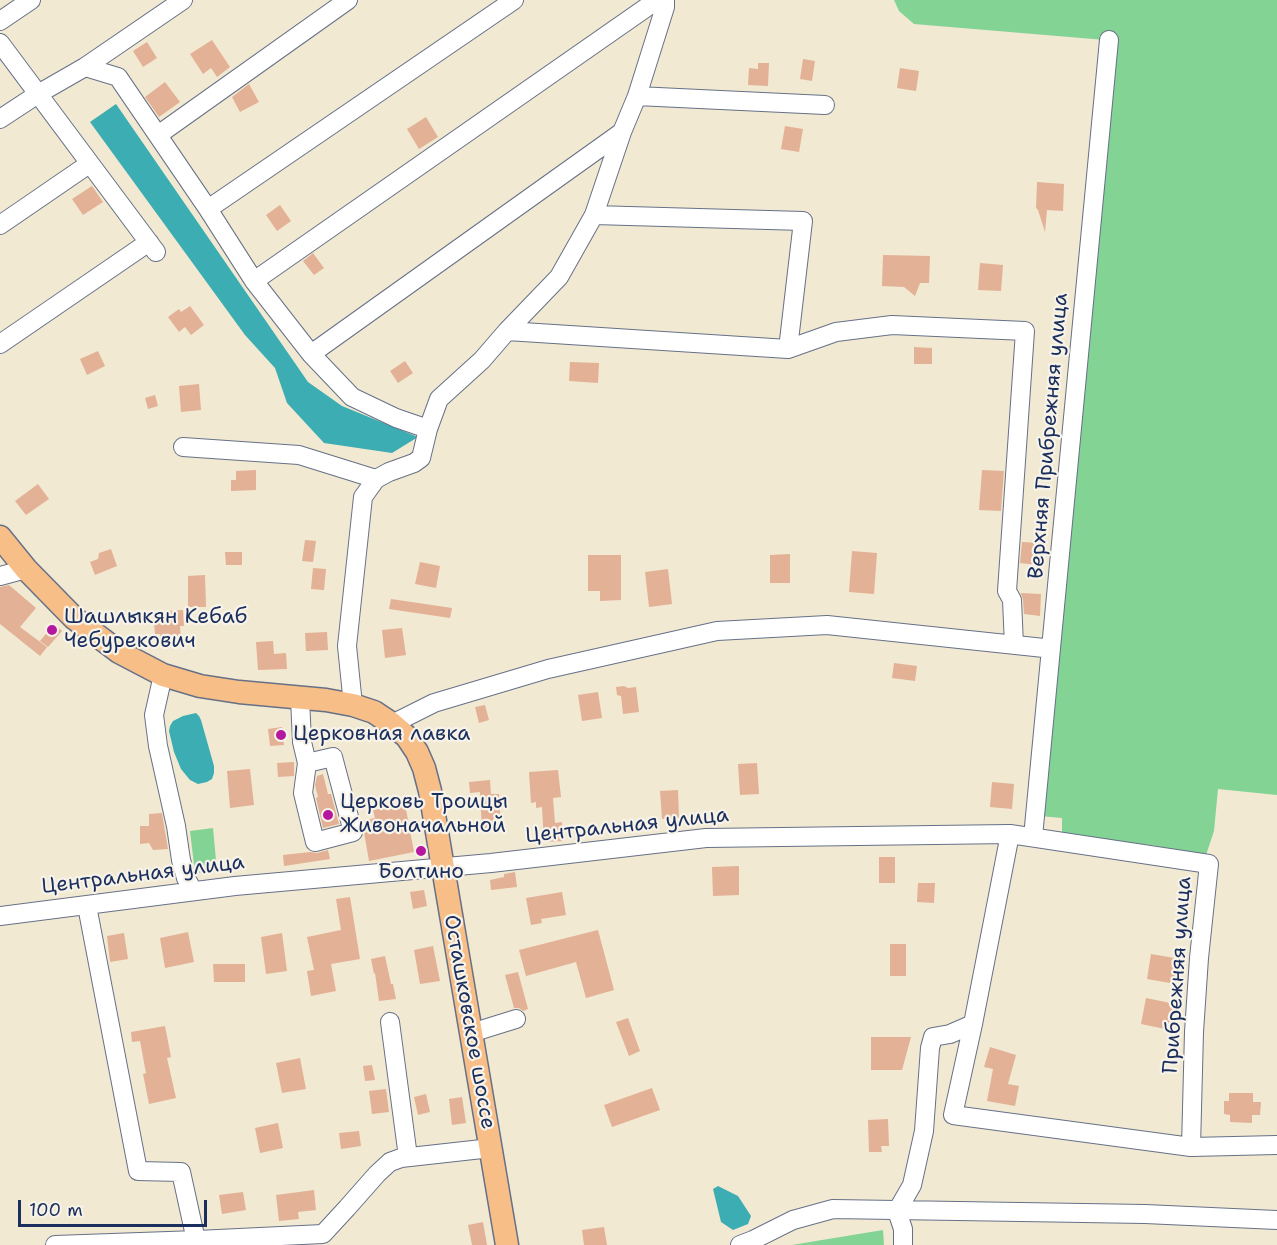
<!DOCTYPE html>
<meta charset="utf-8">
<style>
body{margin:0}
#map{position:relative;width:1277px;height:1245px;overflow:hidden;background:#f1e9d2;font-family:"Shantell Sans",sans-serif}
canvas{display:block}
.scale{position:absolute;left:18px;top:1200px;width:189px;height:27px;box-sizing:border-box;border:3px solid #1b2f5e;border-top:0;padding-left:8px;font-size:18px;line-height:21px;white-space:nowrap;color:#1b2f5e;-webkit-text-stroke:4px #f7f3e8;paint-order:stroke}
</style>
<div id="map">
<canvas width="1277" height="1245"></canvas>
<div class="scale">100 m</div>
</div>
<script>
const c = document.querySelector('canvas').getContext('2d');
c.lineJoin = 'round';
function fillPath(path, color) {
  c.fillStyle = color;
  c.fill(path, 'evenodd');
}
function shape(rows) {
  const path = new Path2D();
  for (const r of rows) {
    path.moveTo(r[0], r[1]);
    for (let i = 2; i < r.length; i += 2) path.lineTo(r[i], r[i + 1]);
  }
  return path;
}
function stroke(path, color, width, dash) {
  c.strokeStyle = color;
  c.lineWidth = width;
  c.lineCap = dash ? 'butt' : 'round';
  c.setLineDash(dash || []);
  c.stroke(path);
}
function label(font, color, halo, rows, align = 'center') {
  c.font = font + ' "Shantell Sans",sans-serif';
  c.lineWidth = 4.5;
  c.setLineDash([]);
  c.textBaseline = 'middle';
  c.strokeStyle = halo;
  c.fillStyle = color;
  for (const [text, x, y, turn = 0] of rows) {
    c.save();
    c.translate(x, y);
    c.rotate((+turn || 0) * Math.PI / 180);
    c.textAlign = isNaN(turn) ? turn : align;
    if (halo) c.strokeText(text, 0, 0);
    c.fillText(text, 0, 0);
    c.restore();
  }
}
fillPath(shape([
 [894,0,1277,0,1277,795,1218,789,1214,831,1206,855,1151,845,1062,836,1062,818,1040,816,1105,40,914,24,899,11],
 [213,828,217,871,195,873,190,831],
 [883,1230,884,1245,792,1245,816,1241]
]), '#82d394');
fillPath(shape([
 [116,104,308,382,342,406,418,437,392,453,324,443,287,403,275,368,245,335,90,122],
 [196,713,199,716,201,720,214,766,214,773,212,779,207,782,198,784,190,780,181,769,174,752,169,731,170,726,173,721,183,716],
 [718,1186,738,1196,751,1216,748,1224,733,1230,721,1222,713,1189]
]), '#3badb3');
fillPath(shape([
 [212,40,230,67,217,77,211,68,203,74,190,54],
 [147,42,157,58,143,67,133,51],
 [803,59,815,61,812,81,800,79],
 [758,63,769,63,768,86,748,85,749,68,758,69],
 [900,68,919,71,916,91,897,88],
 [165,82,180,102,159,117,145,97],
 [249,84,259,102,240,112,232,97],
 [426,117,438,137,419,149,407,129],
 [785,126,803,129,799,152,781,149],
 [1037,182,1064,184,1063,211,1047,210,1045,232,1038,210,1036,208],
 [92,186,103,202,83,215,72,199],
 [280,205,291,221,277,231,266,215],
 [313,253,324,268,314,275,303,261],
 [883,255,930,256,929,283,920,283,915,296,904,287,882,286],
 [980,263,1003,265,1001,291,978,290],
 [190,306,204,325,191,335,185,327,179,332,168,317,179,309,181,312],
 [914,347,932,348,932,364,914,364],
 [98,351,105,366,87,375,80,359],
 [405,361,413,373,398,383,390,371],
 [570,362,599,363,598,383,569,381],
 [199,384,201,410,181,412,179,386],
 [155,395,158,406,148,409,145,398],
 [256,470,256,490,231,491,231,480,236,480,236,471],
 [982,470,1004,471,1001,511,979,510],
 [38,484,49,499,26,515,15,501],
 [305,540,316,541,313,562,302,561],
 [1022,542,1040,543,1038,565,1020,563],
 [111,549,117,566,95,575,90,562,98,559,99,553],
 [852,551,877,553,874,594,849,592],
 [225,552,242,552,242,565,226,565],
 [790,554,790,583,770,583,770,555],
 [588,555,621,555,621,600,600,601,600,591,588,591],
 [420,562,440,566,436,588,415,584],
 [313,568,326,569,324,590,311,589],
 [668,569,672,604,649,607,645,572],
 [205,575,206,607,188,607,188,576],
 [9,585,36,608,20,627,47,647,40,656,0,624,0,587],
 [1021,593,1041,594,1040,616,1024,614,1023,600],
 [391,599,452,608,450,618,389,609],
 [183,610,184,626,180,626,181,639,161,641,160,634,155,634,153,612],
 [54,624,62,631,48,647,40,641],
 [402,628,406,655,385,658,382,630],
 [327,632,328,650,306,651,305,633],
 [273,641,274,654,286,653,287,669,258,670,256,642],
 [894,663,917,666,915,681,892,678],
 [624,686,628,688,636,687,639,712,623,714,621,696,617,695,616,687],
 [598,692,602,718,582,721,578,695],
 [485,705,489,720,479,723,475,707],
 [282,727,284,745,270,746,268,729],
 [294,762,294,776,278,777,277,763],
 [757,763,759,794,740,795,738,764],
 [250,769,254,805,230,808,227,771],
 [558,770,561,797,553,798,555,823,562,822,563,841,544,842,542,807,536,808,536,802,531,803,529,772],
 [323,774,328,794,331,794,339,824,323,828,316,798,318,797,315,785,317,776],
 [490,780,491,794,499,794,501,829,482,830,480,792,470,793,469,782],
 [992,782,1014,784,1012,809,990,807],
 [678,790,679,818,662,819,660,791],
 [405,804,414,852,369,861,362,821,375,818,373,810],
 [162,813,168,849,153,850,149,843,140,844,140,826,149,826,149,814],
 [328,850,330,859,284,866,283,855,310,852,317,853],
 [879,857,895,857,895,883,879,883],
 [739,866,739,895,713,896,712,867],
 [515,872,517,887,491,890,490,880,504,877,504,874],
 [918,883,935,883,934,903,917,902],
 [424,890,427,906,413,909,410,892],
 [562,892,566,915,541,919,542,923,531,925,526,898],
 [350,897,360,959,331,964,336,991,311,996,307,971,314,970,307,937,341,930,336,899],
 [598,930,614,990,586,998,576,962,526,976,519,950],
 [188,932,194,962,165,968,160,938],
 [124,933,128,959,110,962,107,936],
 [282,933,287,971,266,974,261,937],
 [890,944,906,944,906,976,890,976],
 [433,946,440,981,420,984,414,950],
 [1151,954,1180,959,1176,984,1147,979],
 [385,956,391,984,393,984,396,999,379,1001,375,973,374,974,371,959],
 [213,964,245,964,245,982,214,982],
 [518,972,528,1009,523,1011,519,1008,514,1008,505,975],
 [1146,998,1175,1004,1170,1030,1141,1024],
 [628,1018,640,1051,629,1056,616,1022],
 [165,1026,171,1057,167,1058,176,1098,149,1104,143,1074,146,1073,140,1041,132,1042,131,1032],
 [871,1037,911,1037,902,1070,871,1070],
 [990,1047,1016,1055,1008,1084,1019,1086,1015,1106,987,1101,993,1069,984,1067],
 [300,1058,306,1089,282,1093,276,1063],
 [372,1065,375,1080,365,1081,363,1066],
 [652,1088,660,1110,612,1127,604,1105],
 [386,1089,389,1112,372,1114,369,1091],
 [1229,1093,1253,1093,1253,1102,1261,1102,1260,1115,1252,1115,1252,1123,1230,1122,1230,1115,1224,1114,1224,1101,1229,1101],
 [426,1094,430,1112,418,1115,414,1097],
 [462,1097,466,1123,452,1125,449,1099],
 [888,1119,889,1146,881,1146,882,1152,869,1152,868,1120],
 [278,1123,283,1148,260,1153,255,1128],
 [359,1131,361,1146,341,1149,339,1133],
 [314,1190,316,1210,298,1212,299,1219,279,1221,276,1195],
 [243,1192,246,1210,222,1214,219,1195],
 [483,1222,487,1245,472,1245,468,1225],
 [604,1227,607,1245,584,1245,582,1230]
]), '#e3b195');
const minor = shape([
 [0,21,31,0],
 [0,43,156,252],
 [85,67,118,77,208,209,254,281,311,354,352,397,396,418,428,429],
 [637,96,825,105],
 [0,119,38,94,85,67,183,0],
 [158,135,348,0],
 [208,209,514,0],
 [0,225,89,164],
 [254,281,657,0],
 [507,331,788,349,803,221,594,215],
 [0,344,149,242],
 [788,349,836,332,892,325,1025,331,1007,591,1012,600,1014,645],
 [311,354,622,132],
 [183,447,299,455,376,479],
 [0,576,26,569],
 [163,675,154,715,158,746,176,826,181,860,186,878,193,891],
 [300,698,302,742,307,763,303,793,315,842,353,832,333,757,307,763],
 [353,705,347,646,363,497,376,479,389,472,414,463,421,458,428,429,439,399,482,360,507,331,559,277,594,215,622,132,637,96,665,7,665,0],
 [392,724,434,703,548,669,717,631,827,625,1044,648],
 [1033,837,1109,40],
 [87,906,138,1171,181,1172,197,1245],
 [0,916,235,886,491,863,706,838,1010,834,1209,864,1199,958,1194,1032,1191,1147],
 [390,1022,408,1157],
 [973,1024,953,1115,1191,1147,1277,1145],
 [471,1033,516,1019],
 [55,1245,197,1240,323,1234,347,1208,377,1174,390,1162,401,1158,491,1148],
 [740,1245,753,1240,793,1220,833,1209,1145,1214,1277,1220],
 [903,1245,903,1229,897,1211,912,1185,924,1131,930,1048,933,1037,950,1034,973,1024,1010,834]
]);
const major = shape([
 [0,537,26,569,74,618,119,652,163,675,200,686,239,692,326,700,353,705,374,712,392,724,407,737,417,752,424,768,430,791,507,1245]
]);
stroke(minor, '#667087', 20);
stroke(major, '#667087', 25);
stroke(minor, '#fff', 18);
stroke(major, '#f7be87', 22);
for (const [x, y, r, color] of [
 [52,630,6,"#b5179e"],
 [281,735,6,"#b5179e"],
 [328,815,6,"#b5179e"],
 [421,851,6,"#b5179e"]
]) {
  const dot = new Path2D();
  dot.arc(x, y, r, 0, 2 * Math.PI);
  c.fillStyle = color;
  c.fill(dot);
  stroke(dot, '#f7f3e8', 2);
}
label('21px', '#1b2f5e', '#f7f3e8', [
 ["Верхняя Прибрежняя улица",1049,436,-85],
 ["Центральная улица",627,826,-6],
 ["Центральная улица",143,875,-7],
 ["Прибрежняя улица",1178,975,-86],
 ["Осташковское шоссе",469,1022,80]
]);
label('21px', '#1b2f5e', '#f7f3e8', [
 ["Шашлыкян Кебаб",64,618],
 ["Чебурекович",64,642],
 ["Церковная лавка",293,735],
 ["Церковь Троицы",340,803],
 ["Живоначальной",340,827],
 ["Болтино",421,873,"center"]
], 'left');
</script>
